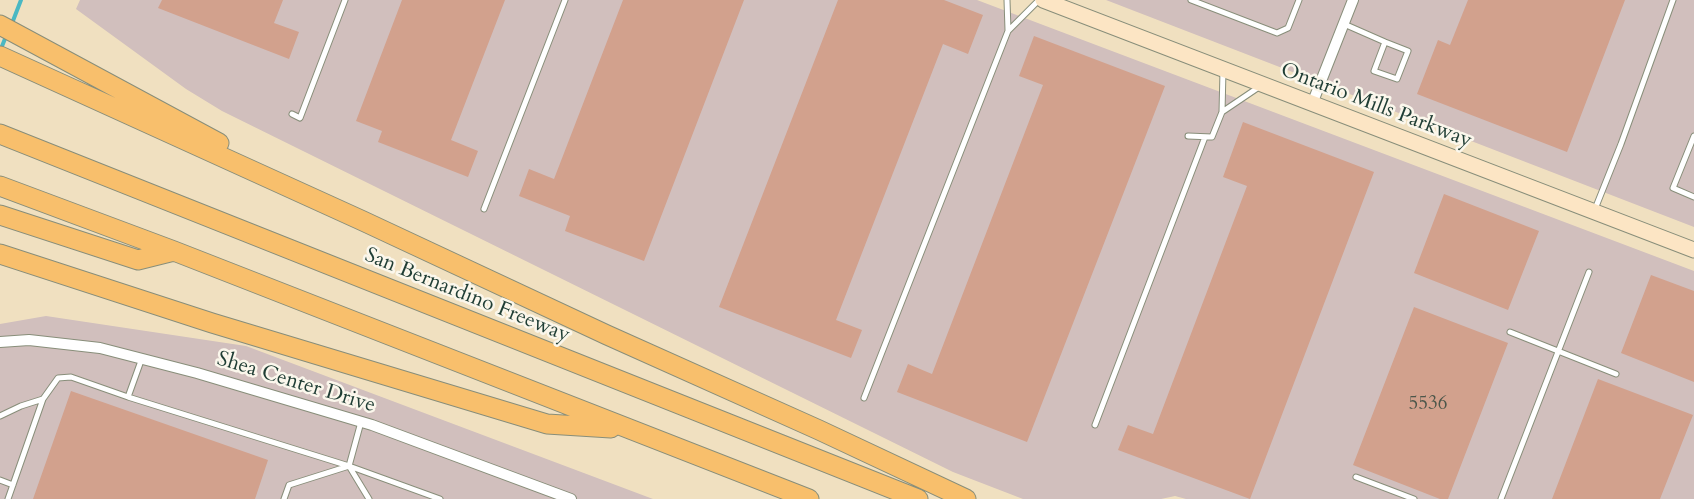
<!DOCTYPE html>
<style>
body{margin:0}
canvas{display:block;background:#f0e0c0}
</style>
<canvas width="1694" height="499"></canvas>
<script>
const c = document.querySelector('canvas').getContext('2d');
c.lineJoin = 'round';
function fillPath(path, color) {
  c.fillStyle = color;
  c.fill(path, 'evenodd');
}
function shape(rows) {
  const path = new Path2D();
  for (const r of rows) {
    path.moveTo(r[0], r[1]);
    for (let i = 2; i < r.length; i += 2) path.lineTo(r[i], r[i + 1]);
  }
  return path;
}
function stroke(path, color, width, dash) {
  c.strokeStyle = color;
  c.lineWidth = width;
  c.lineCap = dash ? 'butt' : 'round';
  c.setLineDash(dash || []);
  c.stroke(path);
}
function label(font, color, halo, rows, align = 'center') {
  c.font = font + ' Cardo,serif';
  c.lineWidth = 5;
  c.setLineDash([]);
  c.textBaseline = 'middle';
  c.strokeStyle = halo;
  c.fillStyle = color;
  for (const [text, x, y, turn = 0] of rows) {
    c.save();
    c.translate(x, y);
    c.rotate((+turn || 0) * Math.PI / 180);
    c.textAlign = isNaN(turn) ? turn : align;
    if (halo) c.strokeText(text, 0, 0);
    c.fillText(text, 0, 0);
    c.restore();
  }
}
fillPath(shape([
 [80,0,977,0,1694,271,1694,499,1186,499,1175,496,1161,499,1023,499,953,472,222,111,186,89,76,9],
 [1106,0,1694,0,1694,227],
 [46,316,246,346,653,499,0,499,0,324]
]), '#d1bfbd');
stroke(shape([
 [11,26,21,0],
 [0,51,7,34]
]), '#4ab8c3', 4);
fillPath(shape([
 [162,0,283,0,274,23,299,32,289,59,158,8],
 [402,0,505,0,451,140,478,151,468,177,378,142,382,131,356,121],
 [623,0,744,0,644,261,565,231,570,216,519,196,529,169,554,179],
 [838,0,944,0,983,15,968,54,943,44,836,320,862,330,851,358,719,307],
 [1468,0,1625,0,1567,152,1417,94,1438,40,1450,45],
 [1034,36,1165,86,1027,442,897,392,908,364,932,374,1043,85,1019,76],
 [1243,122,1374,172,1250,499,1118,450,1128,425,1153,434,1247,186,1223,177],
 [1444,194,1539,231,1508,310,1414,273],
 [1651,275,1694,291,1694,382,1621,353],
 [1414,307,1508,343,1448,499,1440,499,1353,465],
 [1598,379,1693,415,1660,499,1552,499],
 [71,391,268,460,255,499,33,499]
]), '#d2a18d');
const lane = shape([
 [1007,0,1008,30],
 [1191,0,1277,33,1288,28,1299,0],
 [1344,24,1385,42,1408,51,1397,79,1374,71,1385,42],
 [1222,112,1259,87],
 [292,114,300,118,345,0],
 [1188,136,1212,137,1222,112,1223,71],
 [1694,136,1673,188,1694,197],
 [484,209,565,0],
 [1595,209,1621,144,1673,0],
 [1510,332,1616,374],
 [128,397,142,358],
 [864,398,1008,31,1039,0],
 [0,416,21,406,43,399],
 [361,422,349,466,369,499],
 [1095,425,1205,137],
 [1356,477,1414,499],
 [0,480,13,485],
 [8,499,43,399,58,378,71,377,128,397,349,466,440,499],
 [284,499,289,485,349,466],
 [1501,499,1589,272]
]);
const street = shape([
 [1312,104,1353,0],
 [0,342,29,340,100,348,197,373,372,425,571,499]
]);
const secondary = shape([
 [1043,0,1694,250]
]);
const highway = shape([
 [0,25,219,143],
 [0,56,363,221,607,335,819,430,966,499],
 [0,134,918,499],
 [0,186,174,251,809,499],
 [0,215,138,260,174,251],
 [0,254,212,323,547,424,611,428]
]);
stroke(lane, '#888e7a', 7);
stroke(street, '#888e7a', 12);
stroke(secondary, '#888e7a', 17);
stroke(highway, '#888e7a', 21);
stroke(lane, '#fff', 5);
stroke(street, '#fff', 10);
stroke(secondary, '#fce5c4', 15);
stroke(highway, '#f8bf6c', 19);
label('19px', '#4c564a', null, [
 ["5536",1428,405]
]);
label('21px', '#1f3d34', '#fbf7ec', [
 ["Ontario Mills Parkway",1376,106,21],
 ["San Bernardino Freeway",467,296,22],
 ["Shea Center Drive",296,383,17]
]);
</script>
